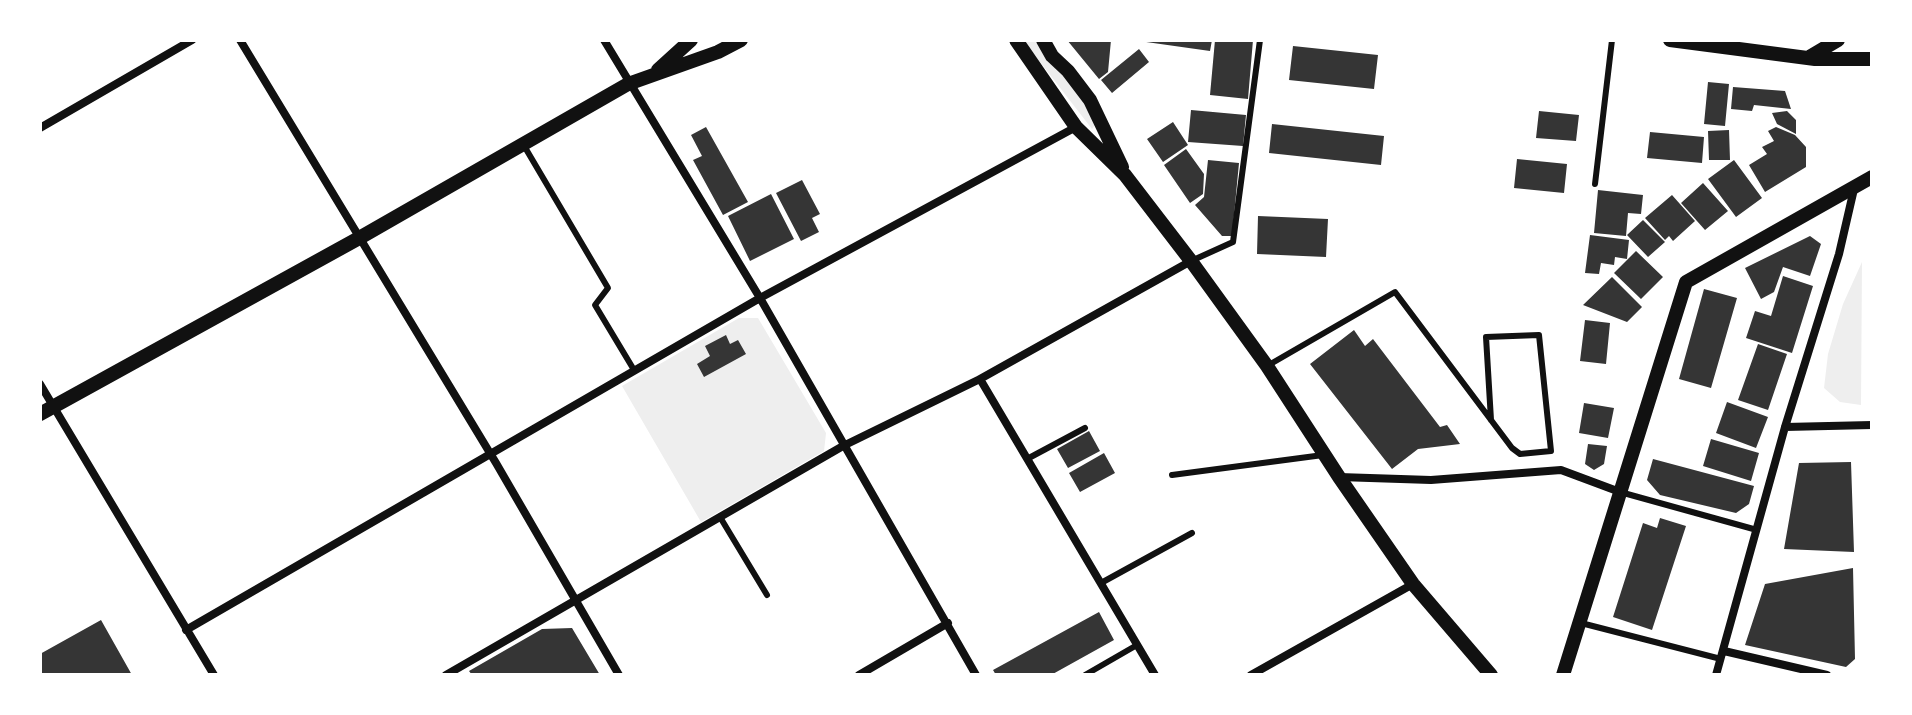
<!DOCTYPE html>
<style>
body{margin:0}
#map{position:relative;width:1912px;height:715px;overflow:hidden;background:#fff;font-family:Commissioner,sans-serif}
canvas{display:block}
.frame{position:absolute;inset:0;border:42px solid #fff;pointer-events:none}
</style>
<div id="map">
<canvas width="1912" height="715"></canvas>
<div class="frame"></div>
</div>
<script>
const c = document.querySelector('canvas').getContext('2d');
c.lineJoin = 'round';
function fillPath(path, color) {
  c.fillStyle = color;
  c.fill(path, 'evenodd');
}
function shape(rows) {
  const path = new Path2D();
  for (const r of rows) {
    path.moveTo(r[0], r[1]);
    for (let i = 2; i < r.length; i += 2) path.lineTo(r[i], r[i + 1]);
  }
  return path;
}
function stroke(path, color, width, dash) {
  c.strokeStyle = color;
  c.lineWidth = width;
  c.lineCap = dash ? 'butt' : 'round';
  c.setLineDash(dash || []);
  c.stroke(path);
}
fillPath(shape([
 [1023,40,1037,40,1073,83,1096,124,1092,129],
 [1862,262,1861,405,1840,402,1824,388,1828,354,1843,304],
 [739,318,758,318,826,433,824,451,701,522,622,386]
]), '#eee');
fillPath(shape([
 [1067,40,1111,40,1108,72,1099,79],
 [1132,40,1212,40,1210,51],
 [1215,40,1253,40,1248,99,1210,95],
 [1293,46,1378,55,1374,89,1289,80],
 [1139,49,1149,62,1112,93,1101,80],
 [1708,82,1729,84,1725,126,1704,124],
 [1733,87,1785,91,1791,109,1754,105,1752,111,1731,109],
 [1191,110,1246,115,1243,146,1188,142],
 [1539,111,1579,115,1576,141,1536,138],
 [1787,111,1796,120,1796,134,1777,124,1772,113],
 [1173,122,1188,145,1163,162,1147,139],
 [1272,124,1384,136,1381,165,1269,153],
 [706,127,748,202,723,215,693,160,702,156,691,135],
 [1776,127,1795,135,1806,147,1806,167,1765,192,1749,165,1767,154,1762,147,1774,141,1768,131],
 [1729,130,1730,160,1709,160,1708,131],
 [1650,132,1704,137,1702,163,1647,158],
 [1186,149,1204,174,1203,194,1190,203,1164,165],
 [1517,159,1567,164,1564,193,1514,188],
 [1208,160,1239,163,1232,236,1222,236,1195,205,1204,197],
 [1734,160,1762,198,1736,217,1708,179],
 [802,180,820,214,812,218,819,232,801,241,776,193],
 [1703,183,1728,211,1705,230,1681,203],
 [1598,190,1643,195,1641,214,1628,213,1626,236,1594,233],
 [771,194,794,239,750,261,728,216],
 [1672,195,1695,221,1673,241,1669,236,1665,240,1645,218],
 [1258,216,1328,219,1326,257,1257,254],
 [1643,220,1665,242,1648,257,1627,235],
 [1590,235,1629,240,1627,259,1615,257,1614,265,1601,263,1599,274,1585,273],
 [1810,236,1821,244,1810,276,1783,267,1774,292,1761,299,1745,268],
 [1636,251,1663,277,1641,299,1614,273],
 [1783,276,1813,286,1792,353,1746,338,1755,311,1771,316],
 [1612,277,1642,307,1627,322,1583,305],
 [1704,289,1737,298,1711,388,1679,379],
 [1585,320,1610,323,1606,364,1580,361],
 [1354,330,1365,346,1373,339,1440,427,1447,425,1460,444,1418,449,1392,469,1310,364],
 [726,335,730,344,738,340,746,354,704,377,697,364,710,356,705,346],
 [1758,344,1787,354,1768,410,1738,400],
 [1727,402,1768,417,1756,448,1716,433],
 [1584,403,1614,408,1608,438,1579,433],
 [1089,431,1100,451,1068,468,1057,449],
 [1711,439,1759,453,1751,481,1703,466],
 [1588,444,1607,446,1604,464,1594,470,1585,464],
 [1104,453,1115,473,1080,492,1069,473],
 [1653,459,1754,486,1749,504,1736,513,1660,495,1647,480],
 [1851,462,1854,552,1784,549,1799,463],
 [1660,518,1686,526,1652,630,1613,617,1643,523,1657,528],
 [1853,568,1855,659,1846,667,1745,645,1765,584],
 [1099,612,1114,640,1051,675,996,675,993,670],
 [101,620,132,675,40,675,40,654],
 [572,628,600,675,472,675,469,671,542,629]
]), '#353535');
stroke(shape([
 [523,144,608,288,595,305,634,370],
 [1595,184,1612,40],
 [1191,261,1233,242,1260,40],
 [1267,366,1395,292,1512,448,1520,454,1551,451,1539,335,1486,337,1491,420],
 [1027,459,1085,428],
 [1172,475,1323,455],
 [1620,492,1757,530],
 [720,517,767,595],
 [1101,583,1192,533],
 [1581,623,1721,659],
 [1085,675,1137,645]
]), '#111', 6);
stroke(shape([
 [240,40,496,463,619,675],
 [604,40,760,298,976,675],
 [40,128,192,40],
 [980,379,1155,675],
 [40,384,214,675],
 [1785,427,1872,425],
 [1339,477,1431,480,1561,470,1620,492],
 [186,630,760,298,1076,127],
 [1724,651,1827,675],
 [446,675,843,446,980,379,1191,261],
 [859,675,948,623],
 [1251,675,1413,584],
 [1716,675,1785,427,1839,254,1854,189]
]), '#111', 8);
stroke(shape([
 [1016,40,1076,127,1125,175,1191,261,1267,366,1339,477,1413,584,1491,675],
 [1043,40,1052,56,1068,71,1090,100,1122,167],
 [1670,40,1815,59,1872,59],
 [1811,56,1838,40],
 [658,70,691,40],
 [40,414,361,237,628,84,718,52,741,40],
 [1563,675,1686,282,1872,177]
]), '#111', 14);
</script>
